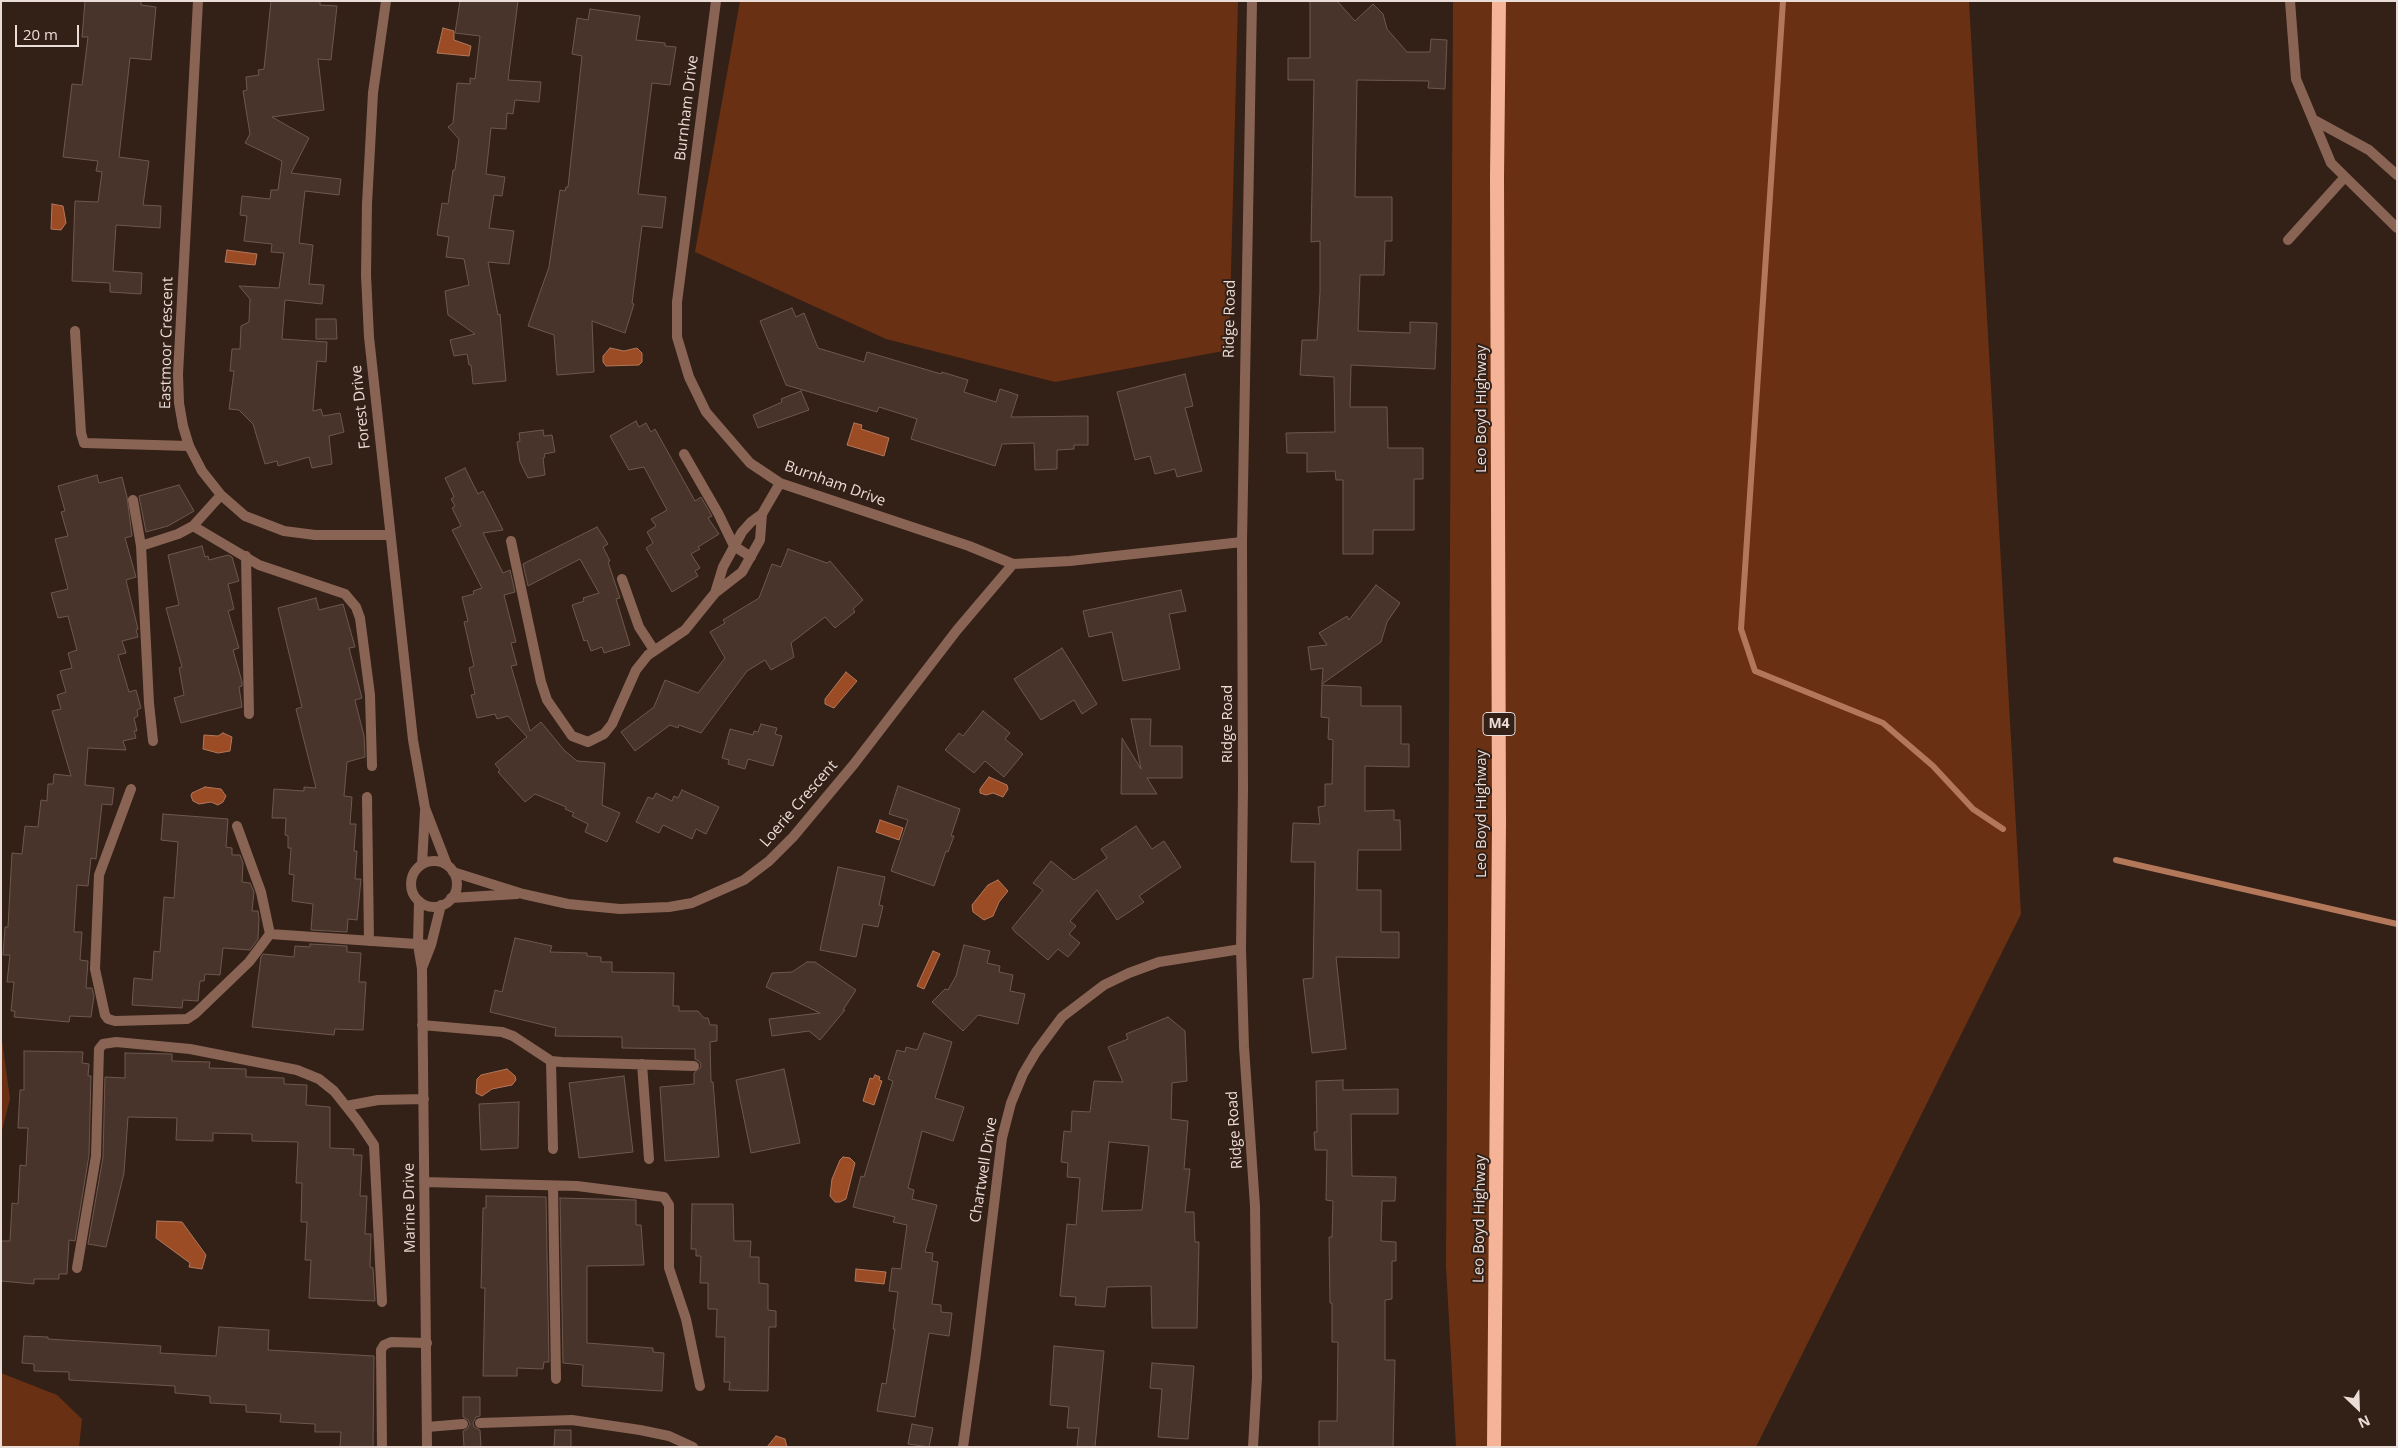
<!DOCTYPE html>
<style>
body{margin:0}
#map{position:relative;width:2398px;height:1448px;overflow:hidden;background:#332017;font-family:"Open Sans",sans-serif}
canvas{display:block}
.frame{position:absolute;inset:0;border:2px solid #eadcd7;pointer-events:none}
.north{position:absolute;left:2333px;top:1383px;width:50px;height:50px;-webkit-text-stroke:4px #332017;paint-order:stroke;rotate:156deg;font-size:14px;font-weight:700;line-height:20px;text-align:center;color:#eadcd7}
.north::after{content:'';display:block;margin:auto;width:18px;height:22px;background:#eadcd7;clip-path:polygon(50% 0,100% 100%,50% 72%,0 100%)}
.scale{position:absolute;left:15px;top:25px;width:64px;height:22px;box-sizing:border-box;border:2px solid #eadcd7;border-top:0;padding-left:6px;font-size:15px;line-height:18px;white-space:nowrap;color:#eadcd7;-webkit-text-stroke:4px #332017;paint-order:stroke}
</style>
<div id="map">
<canvas width="2398" height="1448"></canvas>
<div class="frame"></div>
<div class="north">N</div>
<div class="scale">20 m</div>
</div>
<script>
const c = document.querySelector('canvas').getContext('2d');
c.lineJoin = 'round';
function fillPath(path, color) {
  c.fillStyle = color;
  c.fill(path, 'evenodd');
}
function shape(rows) {
  const path = new Path2D();
  for (const r of rows) {
    if (r.length === 3) {
      path.moveTo(r[0] + r[2], r[1]);
      path.arc(r[0], r[1], r[2], 0, 2 * Math.PI);
      continue;
    }
    path.moveTo(r[0], r[1]);
    for (let i = 2; i < r.length; i += 2) path.lineTo(r[i], r[i + 1]);
  }
  return path;
}
function stroke(path, color, width, dash) {
  c.strokeStyle = color;
  c.lineWidth = width;
  c.lineCap = dash ? 'butt' : 'round';
  c.setLineDash(dash || []);
  c.stroke(path);
}
function label(font, color, halo, rows, align = 'center') {
  c.font = font + ' "Open Sans",sans-serif';
  c.lineWidth = 4;
  c.setLineDash([]);
  c.textBaseline = 'middle';
  c.strokeStyle = halo;
  c.fillStyle = color;
  for (const [text, x, y, turn = 0] of rows) {
    c.save();
    c.translate(x, y);
    c.rotate((+turn || 0) * Math.PI / 180);
    c.textAlign = isNaN(turn) ? turn : align;
    if (halo) c.strokeText(text, 0, 0);
    c.fillText(text, 0, 0);
    c.restore();
  }
}
fillPath(shape([
 [740,1,1238,1,1229,350,1055,382,886,339,695,252],
 [1453,1,1969,1,2021,914,1756,1447,1456,1447,1446,1266],
 [1,1033,10,1099,1,1134],
 [1,1373,57,1395,82,1419,79,1447,1,1447]
]), '#6a3013');
const water = shape([
 [443,28,454,31,454,40,471,46,469,56,437,53,443,28],
 [52,204,63,206,66,223,61,230,51,229,52,204],
 [227,250,257,254,255,265,225,262,227,250],
 [610,348,624,351,637,348,642,353,642,362,639,365,606,366,603,362,603,356,610,348],
 [854,423,862,425,861,429,889,438,884,456,847,445,854,423],
 [846,672,857,681,834,708,825,704,825,699,846,672],
 [223,733,232,737,230,751,218,753,203,749,204,735,218,736,223,733],
 [989,777,1007,785,1008,789,1003,797,993,793,986,795,980,793,980,789,989,777],
 [205,787,221,789,226,796,223,802,218,805,211,802,199,804,193,801,191,796,192,793,205,787],
 [880,820,903,828,899,840,876,832,880,820],
 [998,880,1008,891,999,902,993,916,984,920,973,912,972,905,988,885,998,880],
 [933,951,940,954,924,989,917,986,933,951],
 [507,1069,515,1076,516,1080,512,1085,492,1089,482,1096,476,1093,477,1079,481,1075,507,1069],
 [875,1075,880,1077,879,1080,882,1081,874,1105,863,1101,870,1078,873,1079,875,1075],
 [843,1157,850,1158,855,1163,846,1199,840,1202,835,1202,830,1196,832,1179,840,1160,843,1157],
 [157,1221,182,1222,206,1255,202,1269,189,1267,190,1263,156,1238,157,1221],
 [856,1269,886,1272,884,1284,855,1281,856,1269],
 [776,1436,785,1439,787,1447,767,1447,776,1436]
]);
fillPath(water, '#9c4c25');
stroke(water, '#b3775a', 1);
stroke(shape([
 [1783,1,1741,629,1755,671,1883,723,1933,766,1973,809,2003,829],
 [2116,860,2397,924]
]), '#b3775a', 6);
const building = shape([
 [85,1,141,1,141,5,156,7,151,60,130,58,119,157,149,161,143,205,161,206,160,228,116,225,113,271,142,273,141,294,110,292,110,283,72,281,75,201,98,202,102,172,96,171,98,161,63,157,72,84,82,85,88,37,82,37,85,1],
 [271,1,320,1,320,5,337,6,331,60,318,59,324,110,272,117,309,138,291,173,341,179,339,195,305,191,299,243,313,245,309,284,324,285,322,304,285,300,282,339,327,342,326,362,317,361,313,411,321,409,323,416,340,413,344,432,329,436,332,464,312,468,309,457,278,466,277,461,265,464,253,424,239,410,229,409,234,371,230,371,232,349,240,349,241,326,249,322,250,299,239,286,279,288,284,253,271,252,272,244,244,241,247,216,240,215,242,196,270,199,271,190,278,190,282,161,245,143,250,134,243,91,247,90,246,77,259,75,258,70,264,69,271,1],
 [460,1,518,1,508,80,541,82,539,102,515,100,513,114,507,113,506,129,491,128,486,174,505,177,502,196,494,195,489,228,514,231,509,264,488,262,498,315,500,314,506,381,473,384,471,365,469,365,467,354,454,356,450,340,475,334,448,315,445,291,469,285,464,259,446,257,449,237,437,235,442,203,448,204,453,170,455,170,459,139,448,127,453,123,457,83,470,84,470,78,475,79,480,36,455,33,460,1],
 [1310,1,1337,1,1355,21,1373,4,1383,14,1387,29,1407,52,1430,52,1431,39,1447,40,1445,89,1428,88,1429,81,1357,80,1355,197,1392,197,1392,241,1385,241,1384,275,1360,275,1358,331,1410,333,1410,322,1437,323,1435,369,1351,365,1350,407,1387,407,1388,448,1423,448,1423,479,1414,479,1414,530,1373,530,1373,554,1343,554,1343,480,1336,480,1335,471,1307,472,1307,453,1287,453,1286,433,1335,432,1334,377,1300,375,1302,340,1317,340,1320,292,1320,241,1311,242,1314,80,1288,80,1288,58,1310,58,1310,1],
 [590,9,640,16,636,40,665,43,665,46,676,47,670,85,652,83,638,194,666,197,662,228,642,226,632,303,634,304,625,333,592,321,594,372,557,375,554,335,528,326,549,267,560,190,565,191,566,187,568,187,582,56,572,54,577,18,588,20,590,9],
 [792,308,796,317,804,313,818,348,864,362,867,352,941,374,942,372,968,380,964,392,996,402,1000,389,1018,395,1011,417,1088,416,1088,445,1074,445,1074,449,1057,450,1057,469,1035,470,1034,443,1002,444,995,466,911,439,917,419,879,407,877,412,786,385,760,321,792,308],
 [316,319,336,319,337,339,316,339,316,319],
 [1185,374,1193,406,1185,408,1202,471,1177,477,1175,469,1155,474,1150,456,1135,460,1117,392,1185,374],
 [801,391,809,410,758,428,753,415,782,402,781,399,801,391],
 [636,421,639,427,646,423,651,432,655,429,695,501,701,497,712,516,708,518,719,534,698,547,700,549,691,554,700,568,695,571,698,576,672,592,646,548,653,543,647,532,656,526,651,519,667,510,644,467,629,470,610,436,636,421],
 [543,430,544,436,552,435,555,452,544,454,545,457,543,458,545,475,528,478,520,462,517,442,520,441,519,433,543,430],
 [465,468,478,494,483,491,503,530,483,533,503,573,510,570,515,592,504,595,516,642,511,643,517,665,511,666,530,731,541,722,564,750,577,761,605,763,602,805,620,813,607,842,585,832,588,824,572,816,574,813,565,809,566,807,535,794,525,802,498,772,500,770,495,764,527,737,508,716,497,719,495,714,477,718,471,695,475,694,469,668,474,666,464,622,468,621,462,597,474,594,473,591,482,588,452,530,461,526,452,508,455,506,451,499,454,497,445,478,465,468],
 [97,475,99,483,122,477,127,497,132,536,125,538,136,577,126,580,138,629,136,630,138,637,122,641,126,653,118,655,129,692,136,690,141,708,137,710,138,716,134,718,137,731,134,731,136,738,123,741,126,750,88,748,85,785,114,788,112,805,102,804,96,859,91,858,88,886,77,885,74,932,82,932,80,960,88,961,86,988,92,988,94,996,91,1017,70,1016,69,1022,14,1017,15,1011,11,1011,14,982,7,982,10,955,3,955,5,927,8,927,12,853,22,854,25,826,38,827,41,800,47,801,48,784,53,784,54,774,71,776,52,711,61,709,57,695,66,692,60,671,72,668,68,653,77,650,68,616,58,618,51,593,68,589,55,539,68,536,61,512,65,511,58,486,97,475],
 [179,485,194,511,168,526,146,532,139,496,179,485],
 [597,527,608,544,603,547,610,561,608,562,620,598,616,599,630,645,604,653,602,647,591,651,587,640,584,641,572,605,584,601,583,598,599,593,580,559,528,586,523,564,597,527],
 [202,546,205,557,208,556,209,560,228,555,232,557,239,581,228,584,234,609,228,611,239,648,233,650,242,682,242,686,239,687,242,707,181,723,174,698,184,695,179,668,182,667,166,608,179,605,168,555,202,546],
 [788,549,827,563,830,561,863,600,853,609,855,612,835,628,825,617,791,643,794,657,771,670,765,660,747,671,701,733,679,725,678,728,670,725,635,751,621,732,654,707,665,680,698,693,725,658,710,632,725,623,723,620,759,598,772,564,781,567,788,549],
 [1376,585,1400,603,1387,622,1381,642,1322,684,1323,668,1311,670,1308,647,1327,645,1319,633,1347,616,1349,620,1376,585],
 [1181,590,1186,611,1169,614,1180,669,1123,681,1112,632,1089,637,1083,611,1181,590],
 [316,598,319,610,343,604,355,647,349,648,362,698,355,700,364,736,365,757,347,762,344,796,352,797,350,824,356,824,354,851,357,851,355,879,361,879,357,920,348,919,347,932,311,930,313,904,292,901,294,875,289,874,291,848,288,848,288,836,285,835,286,818,272,818,274,789,304,791,304,787,316,788,296,709,302,707,278,608,316,598],
 [1062,648,1097,704,1082,714,1074,700,1041,720,1014,679,1062,648],
 [1322,685,1361,687,1361,706,1401,706,1401,744,1409,744,1409,767,1365,766,1365,811,1394,810,1394,820,1400,820,1401,850,1358,850,1357,890,1381,890,1381,932,1399,932,1399,958,1336,957,1346,1049,1312,1053,1303,979,1313,978,1315,862,1291,862,1293,823,1320,824,1318,807,1325,806,1325,784,1332,784,1333,740,1328,739,1329,718,1321,717,1322,685],
 [983,711,1010,733,1005,739,1023,754,1004,777,985,761,974,773,945,750,959,733,963,736,983,711],
 [1131,719,1151,719,1150,746,1182,746,1182,778,1147,778,1157,794,1121,794,1122,738,1141,769,1131,719],
 [761,724,777,728,775,734,782,736,773,766,748,759,745,769,728,764,729,760,722,758,730,729,753,735,754,731,758,732,761,724],
 [898,786,960,809,951,836,954,836,948,852,946,851,934,886,891,871,908,820,889,814,898,786],
 [682,790,719,807,706,834,696,829,692,839,663,825,659,833,636,822,648,797,653,799,656,793,672,801,674,796,678,798,682,790],
 [163,814,228,819,226,847,232,848,232,855,240,855,243,863,242,882,250,883,254,892,252,911,258,911,259,918,258,939,250,950,223,948,220,975,205,974,204,981,200,981,198,1001,183,1000,182,1008,132,1005,134,978,152,980,154,951,160,952,164,897,174,898,178,842,161,840,163,814],
 [1136,826,1152,849,1164,841,1181,867,1139,896,1144,902,1117,920,1097,890,1070,921,1076,926,1069,934,1080,943,1068,957,1058,949,1048,960,1015,932,1012,928,1043,890,1033,883,1051,861,1074,880,1107,858,1101,849,1136,826],
 [838,867,885,877,879,905,883,906,878,927,863,924,856,957,820,950,838,867],
 [515,938,552,946,550,952,587,953,587,956,601,957,601,962,612,962,612,972,674,973,673,1006,679,1006,679,1011,698,1011,704,1018,708,1018,710,1025,717,1025,717,1041,710,1042,711,1082,713,1082,719,1157,665,1161,660,1087,694,1084,694,1073,701,1067,700,1062,695,1059,695,1049,622,1048,622,1037,555,1036,556,1028,490,1012,495,990,502,992,515,938],
 [310,944,347,946,347,952,361,953,359,982,366,982,363,1030,335,1029,334,1035,252,1027,261,957,263,954,294,957,295,946,310,947,310,944],
 [964,945,990,951,987,963,1000,966,999,972,1013,975,1010,991,1025,994,1018,1024,978,1015,963,1031,932,1002,945,989,948,990,956,976,964,945],
 [807,962,815,962,856,990,843,1010,845,1010,820,1040,809,1031,772,1036,769,1019,820,1013,766,987,772,973,792,972,807,962],
 [1168,1017,1185,1031,1187,1081,1172,1083,1171,1119,1188,1121,1184,1169,1190,1169,1185,1212,1194,1212,1195,1242,1199,1242,1197,1328,1152,1328,1151,1286,1107,1287,1105,1307,1075,1305,1076,1297,1060,1296,1067,1224,1076,1225,1080,1178,1067,1177,1068,1163,1061,1162,1064,1131,1071,1132,1072,1111,1090,1112,1094,1081,1123,1082,1108,1047,1128,1039,1126,1034,1168,1017],
 [1109,1142,1149,1146,1142,1210,1102,1211,1109,1142],
 [924,1033,952,1042,935,1098,964,1107,953,1141,922,1131,908,1188,914,1190,912,1199,937,1205,925,1252,933,1253,932,1261,938,1262,932,1304,941,1305,941,1312,952,1313,949,1336,929,1333,915,1417,877,1411,882,1383,886,1384,895,1329,893,1329,898,1292,889,1291,892,1268,901,1269,907,1225,893,1222,895,1217,853,1207,861,1176,864,1177,893,1081,888,1079,897,1050,905,1052,906,1047,917,1050,924,1033],
 [24,1051,83,1052,82,1063,89,1064,88,1076,91,1076,89,1155,75,1241,69,1240,67,1274,59,1274,59,1279,34,1279,34,1284,1,1281,1,1241,10,1241,12,1203,18,1204,20,1165,26,1166,28,1128,18,1128,20,1090,24,1090,24,1051],
 [125,1053,172,1054,172,1061,210,1062,209,1068,246,1069,246,1077,284,1078,284,1084,307,1085,306,1105,330,1107,330,1148,354,1149,353,1155,362,1155,360,1196,367,1196,365,1234,371,1234,370,1267,373,1268,375,1301,309,1298,311,1260,305,1260,307,1222,301,1222,302,1183,296,1183,298,1142,252,1141,252,1134,213,1133,213,1141,176,1140,177,1118,128,1117,124,1173,106,1247,88,1244,103,1157,105,1077,125,1078,125,1053],
 [784,1069,800,1143,751,1153,736,1080,784,1069],
 [624,1076,633,1152,579,1158,569,1083,624,1076],
 [1343,1080,1343,1090,1398,1089,1398,1114,1351,1114,1352,1176,1396,1177,1395,1201,1382,1201,1381,1241,1396,1242,1396,1261,1392,1261,1392,1299,1385,1300,1385,1360,1395,1360,1393,1447,1319,1447,1319,1421,1337,1421,1338,1342,1332,1342,1332,1303,1330,1303,1329,1237,1332,1237,1333,1201,1326,1200,1327,1150,1315,1150,1314,1132,1317,1132,1316,1081,1343,1080],
 [519,1102,518,1148,481,1150,479,1104,519,1102],
 [486,1196,546,1197,549,1362,544,1362,543,1369,517,1368,517,1376,483,1376,485,1288,481,1288,483,1208,486,1208,486,1196],
 [560,1198,636,1200,636,1225,641,1225,644,1265,587,1266,587,1343,653,1348,653,1352,664,1353,662,1391,582,1386,583,1365,563,1363,560,1198],
 [692,1204,733,1204,734,1241,751,1241,750,1257,759,1257,759,1283,768,1284,768,1310,776,1311,776,1327,769,1327,768,1391,729,1390,730,1382,724,1382,725,1337,716,1337,717,1309,708,1309,708,1283,700,1283,701,1256,696,1256,696,1249,691,1249,692,1204],
 [219,1327,269,1330,268,1350,374,1356,373,1447,340,1447,341,1432,315,1432,315,1424,280,1422,281,1414,246,1412,246,1405,210,1403,210,1396,175,1393,175,1386,69,1380,69,1372,34,1371,34,1364,22,1363,24,1336,48,1337,48,1339,161,1346,160,1353,216,1356,219,1327],
 [1054,1346,1104,1351,1095,1447,1077,1447,1079,1428,1067,1428,1069,1407,1050,1405,1054,1346],
 [1152,1363,1194,1366,1188,1439,1158,1437,1162,1389,1150,1388,1152,1363],
 [463,1397,480,1397,480,1416,476,1417,473,1423,474,1427,480,1430,481,1447,464,1447,463,1431,467,1429,470,1424,468,1420,463,1417,463,1397],
 [912,1424,933,1428,929,1447,908,1444,912,1424],
 [555,1430,571,1430,571,1447,554,1447,555,1430]
]);
fillPath(building, '#48342b');
stroke(building, '#6e584e', 1);
stroke(shape([
 [75,331,81,433,84,443,189,446],
 [480,1423,572,1420,640,1430,669,1436,693,1447],
 [427,1427,463,1424],
 [382,1447,381,1350,384,1345,391,1342,427,1343]
]), '#896454', 10);
stroke(shape([
 [198,1,178,374,179,403,183,426,189,446,202,471,221,495,245,516,284,531,315,535,389,535],
 [386,1,373,93,367,204,366,275,369,337,413,740,425,808,447,865],
 [716,1,677,302,677,337,689,377,706,412,750,463,780,483,969,546,1013,564,1070,561,1242,542],
 [1252,1,1242,542,1243,788,1241,949,1244,1047,1255,1206,1257,1377,1253,1447],
 [2290,1,2296,79,2331,163,2397,228],
 [2314,120,2369,150,2397,175],
 [2288,240,2344,178],
 [684,454,718,513,734,546,751,557],
 [133,500,141,546,149,703,153,741],
 [193,526,259,565,345,594,356,607,360,618,370,695,372,766],
 [511,541,541,682,547,700,572,736,588,742,604,734,612,724,636,670,648,655,685,630,715,593,742,572,760,540,762,514],
 [141,546,178,534,193,526,221,495],
 [246,556,249,714],
 [622,579,639,627,654,650],
 [715,593,723,567,742,532,751,522,762,514,780,483],
 [131,789,99,875,95,969,105,1015,108,1019,115,1021,187,1019,196,1013,249,962,270,934,261,892,237,826],
 [367,797,369,941],
 [434,884,23],
 [422,864,425,811],
 [453,872,523,894,568,904,620,909,669,907,692,903,744,880,769,861,793,837,854,764,957,630,1013,564],
 [451,898,517,894],
 [419,901,418,945,422,969,427,1447],
 [270,934,431,945],
 [422,968,431,945,441,905],
 [422,1025,502,1032,513,1036,551,1061,562,1062,694,1066],
 [551,1061,553,1149],
 [642,1064,649,1159],
 [346,1106,378,1100,424,1099],
 [424,1182,577,1186,664,1197,669,1205,669,1268,686,1319,700,1386],
 [553,1186,556,1379],
 [77,1268,96,1156,99,1049,103,1044,116,1042,190,1049,297,1070,319,1079,334,1091,357,1120,374,1145,382,1302],
 [963,1447,976,1354,1002,1138,1011,1103,1023,1074,1036,1052,1062,1017,1104,985,1129,973,1159,962,1241,949]
]), '#896454', 10);
stroke(shape([
 [1494,1447,1499,822,1497,177,1499,1]
]), '#f5b498', 14);
for (const [x, y, w] of [
 [1499,724,32]
]) {
  const box = new Path2D();
  box.roundRect(x - w / 2, y - 11.5, w, 23, 4);
  c.fillStyle = '#332017';
  c.fill(box);
  stroke(box, '#eadcd7', 1);
}
label('bold 14px', '#eadcd7', null, [
 ["M4",1499,724]
]);
label('15px', '#eadcd7', '#332017', [
 ["Burnham Drive",687,108,-83],
 ["Ridge Road",1230,319,-89],
 ["Eastmoor Crescent",167,343,-89],
 ["Forest Drive",361,407,-96],
 ["Leo Boyd Highway",1482,409,-90],
 ["Burnham Drive",835,484,20],
 ["Ridge Road",1228,724,-90],
 ["Loerie Crescent",799,804,-49],
 ["Leo Boyd Highway",1482,814,-90],
 ["Ridge Road",1235,1130,-94],
 ["Chartwell Drive",984,1170,-81],
 ["Marine Drive",410,1208,-91],
 ["Leo Boyd Highway",1480,1219,-89]
]);
</script>
